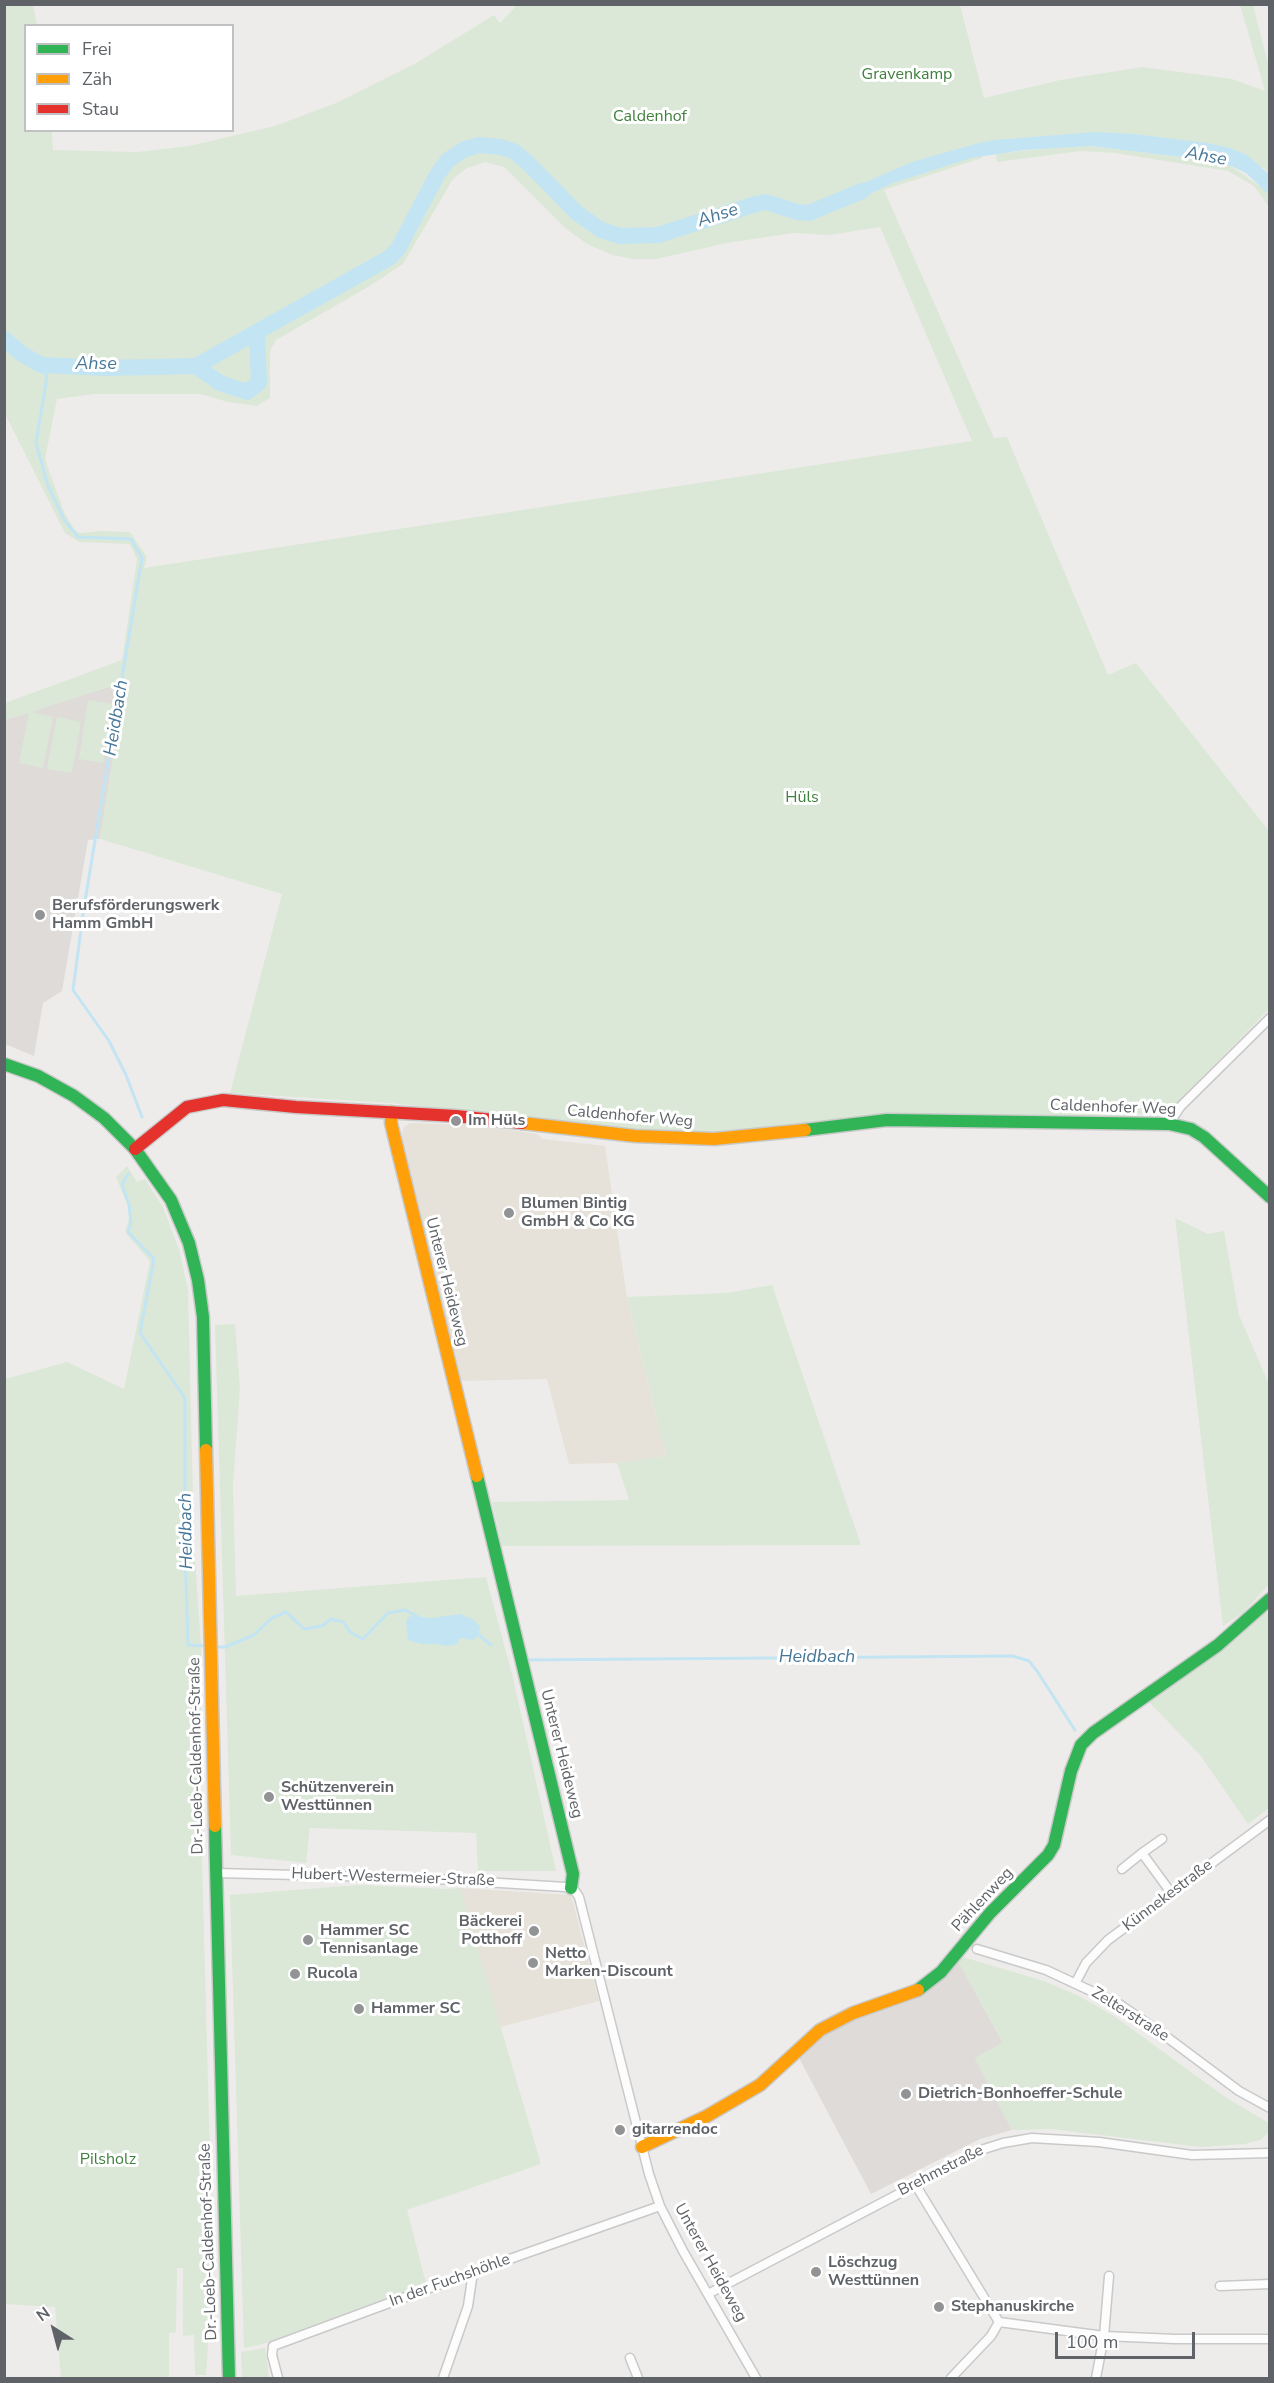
<!DOCTYPE html>
<meta charset="utf-8">
<style>
body{margin:0}
#map{position:relative;width:1274px;height:2383px;overflow:hidden;background:#eeecea;font-family:"Nunito Sans",sans-serif}
canvas{display:block}
.frame{position:absolute;inset:0;border:6px solid #5f6367;pointer-events:none}
.legend{position:absolute;left:24px;top:24px;width:210px;height:108px;box-sizing:border-box;background:#fff;border:2px solid #bfc1c2;margin:0;padding:8px 10px;list-style:none;font-size:18px;color:#5f6367}
.legend li{display:flex;align-items:center;gap:12px;height:30px}
.legend b{width:30px;border:2px solid #bfc1c2}
.north{position:absolute;left:24px;top:2299px;width:60px;height:60px;-webkit-text-stroke:4px #fff;paint-order:stroke;rotate:324deg;font-size:16px;font-weight:700;line-height:24px;text-align:center;color:#5f6367}
.north::after{content:'';display:block;margin:auto;width:21px;height:27px;background:#5f6367;clip-path:polygon(50% 0,100% 100%,50% 72%,0 100%)}
.scale{position:absolute;left:1055px;top:2332px;width:140px;height:27px;box-sizing:border-box;border:3px solid #5f6367;border-top:0;padding-left:8px;font-size:18px;line-height:21px;white-space:nowrap;color:#5f6367;-webkit-text-stroke:4px #fff;paint-order:stroke}
</style>
<div id="map">
<canvas width="1274" height="2383"></canvas>
<div class="frame"></div>
<ul class="legend">
<li><b style="height:8px;background:#30b455"></b>Frei</li>
<li><b style="height:8px;background:#ff9f0a"></b>Zäh</li>
<li><b style="height:8px;background:#e5322d"></b>Stau</li>
</ul>
<div class="north">N</div>
<div class="scale">100 m</div>
</div>
<script>
const ctx = document.querySelector('canvas').getContext('2d');
ctx.lineJoin = 'round';
function paint(path, color) { ctx.fillStyle = color; ctx.fill(path, 'evenodd'); }
const shape = rows => new Path2D(rows.map(r => 'M' + r).join(''));
function stroke(path, color, width, dash) { ctx.strokeStyle = color; ctx.lineWidth = width; ctx.lineCap = dash ? 'butt' : 'round'; ctx.setLineDash(dash || []); ctx.stroke(path); }
function drawText(font, color, halo, rows, align = 'center') {
  ctx.font = font + ' "Nunito Sans",sans-serif'; ctx.lineWidth = 6; ctx.setLineDash([]); ctx.textBaseline = 'middle'; ctx.strokeStyle = halo; ctx.fillStyle = color; for (const [text, x, y, turn = 0] of rows) {
    ctx.save(); ctx.translate(x, y); ctx.rotate((+turn || 0) * Math.PI / 180); ctx.textAlign = isNaN(turn) ? turn : align; if (halo) ctx.strokeText(text, 0, 0); ctx.fillText(text, 0, 0); ctx.restore();
  }
}
const commercial = shape([
 [410,1123,477,1125,537,1134,543,1139,605,1146,627,1298,666,1456,617,1463,569,1464,547,1379,459,1381,401,1135,404,1127],
 [460,1888,571,1895,599,2001,500,2027]
]);
const education = shape([
 [108,687,124,690,100,839,88,840,62,991,43,1003,34,1056,5,1044,4,720],
 [956,1957,1003,2043,975,2058,1012,2130,980,2139,871,2194,798,2056,811,2041,837,2026,917,1995]
]);
const green = shape([
 [5,5,33,5,37,25,26,26,26,130,52,131,53,150,137,152,189,146,275,126,336,103,416,63,494,15,500,23,517,5,960,5,984,98,1060,80,1142,67,1232,79,1265,91,1240,5,1253,5,1269,67,1269,174,1264,168,1111,136,1074,134,1006,139,980,146,982,158,884,190,994,438,1007,437,1108,675,1136,663,1269,831,1269,1009,1177,1103,1129,1117,922,1116,716,1133,638,1131,390,1103,230,1093,282,894,100,839,124,690,108,687,31,712,53,717,43,768,19,763,29,713,5,720,5,703,122,660,137,559,130,544,79,542,65,533,5,414],
 [485,162,504,167,565,228,587,244,612,255,633,259,656,259,727,243,793,233,830,235,880,227,972,441,144,568,147,557,130,532,100,531,80,533,74,529,64,512,45,459,57,399,94,394,200,394,228,402,257,406,270,398,270,351,276,340,368,287,403,264,453,179,467,168],
 [1090,146,1198,159,1231,166,1268,192,1269,207,1254,186,1228,171,1115,153,1081,151,997,162,996,154,1056,147],
 [88,700,112,704,103,763,79,759],
 [57,717,81,722,72,773,47,769],
 [127,1166,137,1182,145,1179,163,1207,179,1249,188,1289,194,1542,201,1647,201,1822,213,2270,206,2375,195,2375,194,2335,183,2336,183,2268,177,2268,176,2332,169,2333,169,2378,61,2378,55,2307,5,2304,5,1379,67,1362,124,1389,150,1261,125,1232,129,1219,128,1206,116,1177],
 [1175,1218,1208,1234,1224,1231,1239,1315,1269,1384,1269,1584,1244,1612,1223,1626],
 [772,1285,861,1545,502,1546,492,1502,629,1500,617,1463,666,1456,627,1297,727,1293],
 [235,1324,240,1388,233,1486,236,1596,486,1577,513,1678,556,1871,478,1871,476,1833,310,1828,306,1863,231,1855,215,1325],
 [1265,1610,1270,1616,1269,1808,1248,1824,1200,1755,1147,1700],
 [359,1885,446,1889,460,1888,541,2164,407,2210,426,2283,263,2344,244,2348,230,1895],
 [962,1953,963,1957,1044,1981,1079,1996,1114,2016,1228,2099,1269,2123,1269,2132,1261,2140,1245,2144,1201,2147,1050,2129,1012,2130,975,2058,1003,2043,956,1957],
 [265,2348,269,2378,242,2378,241,2352]
]);
const water = shape([
 [1095,132,1134,134,1207,143,1230,148,1247,155,1269,174,1269,195,1246,173,1231,166,1198,159,1090,146,1025,150,971,158,893,183,847,205,841,193,912,162,979,143,994,140],
 [460,1614,474,1620,480,1627,479,1635,473,1640,460,1638,457,1644,447,1646,436,1644,421,1644,408,1640,406,1621,410,1616,432,1618]
]);
const stream = shape([
 [41,365,47,377,36,443,48,486,65,521,78,537,131,539,142,558,84,907,73,990,109,1041,126,1075,142,1117],
 [128,1174,122,1185,129,1204,131,1223,128,1232,154,1259,140,1333,185,1398,185,1550,188,1645,207,1646],
 [479,1635,491,1645],
 [213,1647,225,1647,254,1635,272,1618,286,1612,304,1629,322,1626,331,1619,343,1622,350,1632,363,1639,388,1613,405,1610,420,1618],
 [524,1660,1013,1656,1029,1661,1037,1671,1075,1730]
]);
const river = shape([
 [4,339,22,354,41,365,106,368,196,366,389,258,398,249,437,175,448,160,465,149,479,145,501,147,515,152,529,164,577,213,601,230,620,236,658,235,756,204,766,202,797,212,809,213,862,191],
 [196,366,220,383,247,392,259,383,257,332]
]);
const street = shape([
 [1169,1124,1180,1107,1270,1018],
 [1142,1853,1162,1839],
 [1122,1869,1142,1853,1172,1894],
 [216,1873,419,1878,565,1887,575,1891,579,1897,649,2174,660,2206,683,2251,756,2378],
 [977,1949,1046,1970,1119,2004,1160,2032,1239,2091,1270,2108],
 [1076,1982,1086,1963,1108,1940,1270,1820],
 [915,2184,999,2322],
 [1220,2286,1270,2284],
 [708,2294,984,2149,1003,2143,1032,2138,1099,2142,1192,2155,1270,2153],
 [630,2358,638,2378],
 [278,2378,272,2355,273,2346,473,2272,660,2206],
 [443,2378,468,2306,473,2272],
 [951,2378,991,2336,999,2322,1104,2336,1175,2339,1270,2339],
 [1096,2378,1104,2336,1109,2276]
]);
const fast = shape([
 [4,1064,38,1076,74,1096,104,1118,135,1149,171,1200,189,1243,198,1280,203,1317,206,1450],
 [805,1130,887,1120,1169,1124,1191,1129,1204,1137,1270,1197],
 [477,1476,573,1874,571,1888],
 [215,1826,229,2378],
 [918,1990,941,1972,990,1913,1048,1855,1054,1845,1071,1771,1081,1745,1093,1733,1218,1645,1270,1599]
]);
const slow = shape([
 [391,1112,391,1123,477,1476],
 [522,1123,635,1136,714,1139,805,1130],
 [206,1450,215,1826],
 [642,2147,707,2116,760,2085,820,2030,853,2013,918,1990]
]);
const jam = shape([
 [135,1149,187,1107,223,1100,296,1107,456,1116,522,1123]
]);
const markers = [
 [40,915,6,"#919395"],
 [456,1121,6,"#919395"],
 [509,1213,6,"#919395"],
 [269,1797,6,"#919395"],
 [534,1931,6,"#919395"],
 [308,1940,6,"#919395"],
 [533,1963,6,"#919395"],
 [295,1974,6,"#919395"],
 [359,2009,6,"#919395"],
 [906,2094,6,"#919395"],
 [620,2130,6,"#919395"],
 [816,2272,6,"#919395"],
 [939,2307,6,"#919395"]
];
const parkNames = [
 ["Gravenkamp",907,75],
 ["Caldenhof",650,117],
 ["Hüls",802,798],
 ["Pilsholz",108,2160]
];
const poiNames = [
 ["Berufsförderungswerk",52,906],
 ["Hamm GmbH",52,924],
 ["Im Hüls",468,1121],
 ["Blumen Bintig",521,1204],
 ["GmbH & Co KG",521,1222],
 ["Schützenverein",281,1788],
 ["Westtünnen",281,1806],
 ["Bäckerei",522,1922,"right"],
 ["Potthoff",522,1940,"right"],
 ["Hammer SC",320,1931],
 ["Tennisanlage",320,1949],
 ["Netto",545,1954],
 ["Marken-Discount",545,1972],
 ["Rucola",307,1974],
 ["Hammer SC",371,2009],
 ["Dietrich-Bonhoeffer-Schule",918,2094],
 ["gitarrendoc",632,2130],
 ["Löschzug",828,2263],
 ["Westtünnen",828,2281],
 ["Stephanuskirche",951,2307]
];
const streetNames = [
 ["Caldenhofer Weg",1113,1108,2],
 ["Caldenhofer Weg",630,1117,5],
 ["Unterer Heideweg",446,1282,76],
 ["Unterer Heideweg",561,1754,76],
 ["Dr.-Loeb-Caldenhof-Straße",197,1756,-91],
 ["Hubert-Westermeier-Straße",393,1878,2],
 ["Künnekestraße",1168,1896,-37],
 ["Pählenweg",983,1900,-47],
 ["Zelterstraße",1130,2015,32],
 ["Brehmstraße",941,2171,-27],
 ["Dr.-Loeb-Caldenhof-Straße",209,2242,-92],
 ["Unterer Heideweg",710,2263,61],
 ["In der Fuchshöhle",450,2281,-20]
];
const waterNames = [
 ["Ahse",1206,157,10],
 ["Ahse",718,216,-18],
 ["Ahse",96,365],
 ["Heidbach",117,718,-81],
 ["Heidbach",187,1531,-91],
 ["Heidbach",817,1658]
];
paint(commercial, '#e6e2d9');
paint(education, '#dedbd9');
paint(green, '#dbe8d7');
paint(water, '#c3e4f3');
stroke(stream, '#c3e4f3', 3);
stroke(river, '#c3e4f3', 16);
stroke(street, '#c9c9c9', 11);
stroke(fast, '#c8c9c9', 15);
stroke(slow, '#c8c9c9', 15);
stroke(jam, '#c8c9c9', 15);
stroke(street, '#fcfcfc', 8);
stroke(fast, '#30b455', 12);
stroke(slow, '#ff9f0a', 12);
stroke(jam, '#e5322d', 12);
for (const [x, y, r, color] of markers) { const dot = new Path2D(); dot.arc(x, y, r, 0, 2 * Math.PI); ctx.fillStyle = color; ctx.fill(dot); stroke(dot, '#fff', 2); }
drawText('16px', '#40803d', '#fff', parkNames);
drawText('bold 16px', '#5f6367', '#fff', poiNames, 'left');
drawText('16px', '#5f6367', '#fff', streetNames);
drawText('italic 18px', '#477798', '#fff', waterNames);
</script>
